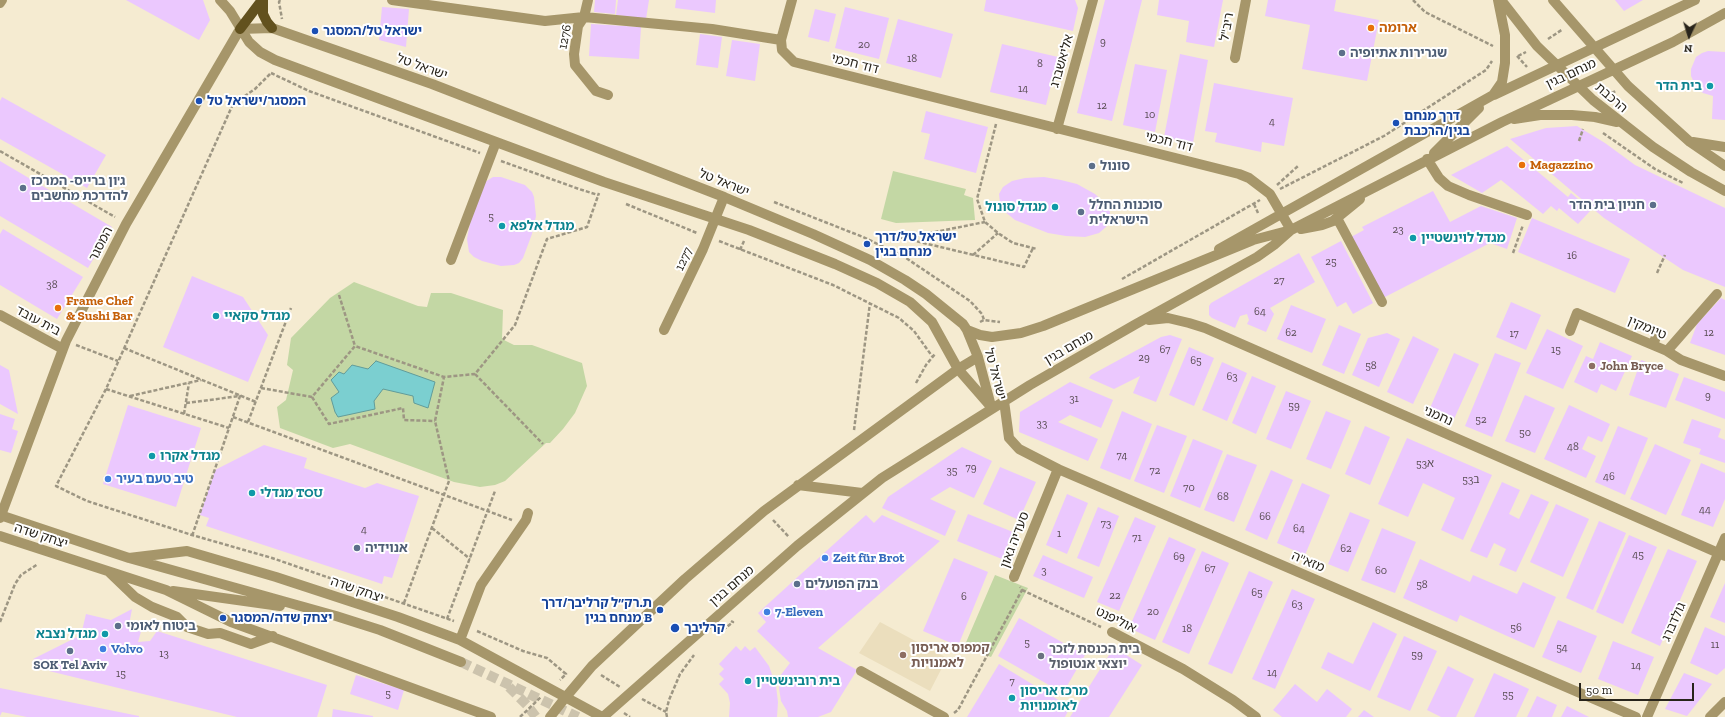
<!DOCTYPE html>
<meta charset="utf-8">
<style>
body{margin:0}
#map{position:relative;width:1725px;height:717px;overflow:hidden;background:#f5ebd1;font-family:"Zilla Slab",serif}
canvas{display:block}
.north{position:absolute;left:1669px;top:16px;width:40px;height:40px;-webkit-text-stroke:3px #fff;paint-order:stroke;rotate:184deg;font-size:11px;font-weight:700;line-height:16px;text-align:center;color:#28241b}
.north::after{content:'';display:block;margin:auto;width:14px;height:18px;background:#28241b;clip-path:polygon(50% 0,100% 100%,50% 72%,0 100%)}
.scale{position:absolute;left:1579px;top:683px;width:115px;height:18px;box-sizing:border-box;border:2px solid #28241b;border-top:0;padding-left:5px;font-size:12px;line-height:14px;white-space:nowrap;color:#28241b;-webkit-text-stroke:3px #fff;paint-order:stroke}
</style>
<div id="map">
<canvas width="1725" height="717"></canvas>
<div class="north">N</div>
<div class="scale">50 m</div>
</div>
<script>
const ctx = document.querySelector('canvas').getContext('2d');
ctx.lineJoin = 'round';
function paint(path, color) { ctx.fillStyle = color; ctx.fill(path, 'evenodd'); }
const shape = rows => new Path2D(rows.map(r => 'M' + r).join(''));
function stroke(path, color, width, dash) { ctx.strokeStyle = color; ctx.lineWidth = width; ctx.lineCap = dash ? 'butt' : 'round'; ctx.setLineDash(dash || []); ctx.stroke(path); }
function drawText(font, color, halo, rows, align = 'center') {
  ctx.font = font + ' "Zilla Slab","Noto Sans Hebrew",serif'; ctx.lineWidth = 4; ctx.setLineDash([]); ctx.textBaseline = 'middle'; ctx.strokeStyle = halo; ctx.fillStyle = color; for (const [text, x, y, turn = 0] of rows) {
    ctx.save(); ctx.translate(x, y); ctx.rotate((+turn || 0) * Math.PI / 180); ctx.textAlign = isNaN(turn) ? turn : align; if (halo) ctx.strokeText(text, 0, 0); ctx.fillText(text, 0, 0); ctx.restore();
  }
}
const built = shape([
 [880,622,947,658,930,691,859,653]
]);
const green = shape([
 [893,171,966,189,964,195,973,198,975,220,896,223,881,219],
 [354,282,418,306,427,307,431,293,451,293,503,310,502,339,514,345,532,345,582,363,587,386,575,413,563,429,550,443,546,443,505,481,495,485,480,487,454,482,350,444,333,448,280,428,277,407,286,400,293,370,287,365,291,338,330,298],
 [995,575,1028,588,991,657,964,647]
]);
const water = shape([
 [376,361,435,382,428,408,414,403,413,396,383,389,374,401,375,409,338,417,335,412,331,398,339,392,331,380,339,372,344,374,352,365,368,369,376,361]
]);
const building = shape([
 [126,0,203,0,210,20,199,40],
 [595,0,616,0,615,14,594,12],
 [618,0,649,0,646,19,616,15],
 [676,0,716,0,715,13,675,8],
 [986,0,1075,0,1078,8,1073,31,984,11],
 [1105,0,1142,0,1112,121,1077,113],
 [1159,0,1223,0,1214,47,1186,42,1189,21,1157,15],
 [1268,0,1336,0,1334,11,1379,20,1367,81,1302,69,1310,25,1265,16],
 [1615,0,1643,0,1624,11],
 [382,7,409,9,406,47,379,40],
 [845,7,889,18,879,59,835,48],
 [815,9,836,14,829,42,808,37],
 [898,19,953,34,941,78,886,63],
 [591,24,641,27,639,59,589,56],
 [700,34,722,37,718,68,696,65],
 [732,40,760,44,755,81,726,76],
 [1002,44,1058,57,1046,105,990,92],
 [1708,51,1725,52,1725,120,1712,119,1713,96,1703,93,1697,89,1691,76,1691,69,1696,57,1702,53],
 [1180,54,1208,60,1193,143,1164,137],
 [1135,64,1167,70,1155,132,1123,125],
 [1214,83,1293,98,1284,146,1262,142,1261,152,1215,142,1217,133,1205,131],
 [2,97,106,155,87,188,0,139,0,101],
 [926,111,988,127,976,173,924,159,930,134,921,132],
 [1577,126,1605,143,1635,165,1725,208,1725,287,1683,270,1604,218,1510,139,1546,128],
 [1507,146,1568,197,1571,193,1591,210,1578,224,1559,208,1557,211,1551,206,1543,214,1501,180,1482,193,1451,175],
 [0,161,112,227,88,268,0,216],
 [493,177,501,177,525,185,532,192,534,197,536,216,532,234,523,258,519,263,514,265,501,266,482,261,474,257,469,252,467,239,471,218,485,182],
 [1044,177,1061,180,1077,184,1095,194,1106,204,1110,212,1110,220,1106,227,1099,233,1085,237,1066,236,1048,233,1015,220,1004,211,1000,203,999,194,1003,187,1012,181,1025,178],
 [1433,191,1450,222,1481,206,1517,218,1507,249,1490,243,1383,298,1351,237,1364,230,1362,227],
 [1532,218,1630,259,1615,293,1518,252],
 [3,229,83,277,57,319,0,285,0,234],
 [1341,241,1373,303,1353,314,1346,302,1337,307,1311,257],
 [1299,253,1315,282,1270,308,1274,314,1266,332,1247,324,1249,320,1247,314,1240,316,1235,328,1212,318,1209,315,1209,306,1211,303],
 [192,276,243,297,268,335,248,382,163,347],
 [1721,298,1725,300,1725,355,1690,343,1697,324],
 [1511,302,1541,315,1526,350,1496,337],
 [1291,305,1326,319,1312,353,1277,339],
 [1339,325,1361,334,1344,374,1322,365],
 [1547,329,1583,346,1563,389,1526,373],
 [1387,333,1400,339,1379,387,1352,375,1368,338],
 [1170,335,1182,339,1156,402,1133,393,1140,376,1114,389,1089,378,1091,375,1161,337],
 [1413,336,1439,349,1413,404,1387,392],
 [1600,342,1632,356,1616,391,1601,384,1597,393,1574,382,1586,356,1593,359],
 [1189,347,1214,358,1194,406,1169,395],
 [1454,353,1479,364,1454,419,1430,408],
 [1495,353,1521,363,1492,437,1465,426],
 [1641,360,1679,374,1666,408,1629,395],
 [1222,362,1247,373,1227,421,1202,410],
 [0,365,9,370,18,414,0,404],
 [1252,376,1276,386,1256,434,1232,423],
 [1684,377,1725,392,1725,419,1675,400],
 [1070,382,1113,400,1101,428,1070,415,1058,422,1098,439,1088,461,1019,432,1020,412],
 [1286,391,1311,401,1291,449,1266,439],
 [1525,395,1555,408,1535,453,1505,441],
 [128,405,201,428,176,507,103,484],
 [1569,405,1610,424,1602,442,1588,436,1582,449,1596,456,1586,478,1544,459],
 [1122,411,1152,424,1130,480,1100,468],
 [1326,411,1351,421,1331,469,1306,459],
 [0,414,15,419,12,429,18,431,11,453,0,450],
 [1692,419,1721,429,1718,437,1725,440,1725,463,1699,454,1701,449,1683,443],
 [1157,425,1187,436,1164,493,1134,481],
 [1365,426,1390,437,1370,485,1345,474],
 [1618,426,1648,438,1625,495,1595,482],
 [1407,438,1492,475,1463,540,1441,530,1455,498,1423,483,1408,517,1378,504],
 [1193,439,1223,451,1200,508,1170,496],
 [1655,444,1691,460,1666,515,1630,499],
 [264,445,307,458,304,468,365,488,377,483,419,496,392,578,384,576,382,584,206,526,209,518,200,515,215,470],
 [962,447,992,461,974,498,950,487,930,499,956,511,945,536,882,508,888,497],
 [1227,454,1257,465,1234,522,1204,510],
 [1701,463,1725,473,1725,499,1713,527,1681,515],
 [1000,467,1036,482,1019,520,983,504],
 [1271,470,1293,480,1267,540,1245,530],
 [1502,482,1520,490,1509,514,1519,519,1531,494,1549,502,1516,572,1499,565,1506,549,1494,543,1487,558,1470,551],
 [1302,483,1330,495,1305,555,1277,543],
 [1067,494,1088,503,1067,554,1046,545],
 [1556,504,1589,519,1563,577,1530,562],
 [1098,507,1119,516,1099,567,1077,558],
 [1350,512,1370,520,1348,572,1328,564],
 [968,514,1013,532,1002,559,957,541],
 [866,515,874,523,882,515,940,541,818,648,857,670,831,712,818,717,788,717,787,711,781,701,779,688,780,676,790,663,757,631,766,622,758,613],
 [1135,517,1156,526,1119,611,1097,602],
 [1599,521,1626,533,1593,610,1566,598],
 [1382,528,1416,542,1395,593,1361,580],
 [1629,535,1657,547,1623,624,1596,612],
 [1169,537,1196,549,1155,640,1129,628],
 [1668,549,1697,561,1660,646,1631,633],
 [1202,551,1229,563,1189,654,1162,642],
 [1043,555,1093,577,1084,598,1033,576],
 [954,558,988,572,958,646,923,631],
 [1420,559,1470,582,1473,575,1517,594,1523,582,1556,597,1534,648,1460,615,1457,622,1403,598],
 [1249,571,1273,582,1232,674,1208,664],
 [1725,583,1725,623,1710,617],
 [1292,589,1315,599,1275,689,1252,679],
 [132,609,129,625,142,628,138,642,150,641,157,631,327,685,317,717,237,717,49,671,51,664,33,659,81,635,86,614,111,620],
 [1019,618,1085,655,1063,693,998,656],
 [1558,620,1597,636,1581,673,1542,657],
 [1373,622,1397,634,1370,691,1321,668,1328,652,1353,664],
 [1705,627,1725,636,1725,668,1717,675,1690,663],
 [1404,636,1437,651,1410,711,1377,697],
 [1613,641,1654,657,1638,695,1598,679],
 [736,646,741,651,745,646,750,651,755,647,769,666,776,686,778,702,777,717,729,717,730,703,728,694,719,684,724,679,719,674,724,669,719,664],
 [1114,647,1142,665,1109,717,1070,717],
 [999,664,1070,707,1065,717,967,717],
 [1448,666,1474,679,1456,717,1441,717,1427,710],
 [1494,673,1529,689,1516,717,1474,717],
 [1684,673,1712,684,1687,716,1665,709],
 [356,675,404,690,398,710,350,694],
 [1295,684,1317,702,1327,689,1352,709,1346,717,1282,717,1273,710],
 [0,688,139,716,139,717,27,717,2,712,0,716],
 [1537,696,1557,705,1552,717,1527,717],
 [1567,706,1589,717,1561,717],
 [333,709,373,716,373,717,332,717],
 [1364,710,1374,717,1358,717]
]);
const minorTunnel = shape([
 [461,662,578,717],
 [509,687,527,705,536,717]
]);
const path = shape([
 [280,0,279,2,282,19],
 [1413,0,1425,12,1493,46],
 [1548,39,1563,29],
 [1517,56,1527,67],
 [1518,56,1526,52],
 [271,73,309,91,480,153],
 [270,74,255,89,233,104,106,389,56,486,87,501,192,535,272,558,454,621],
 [1606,95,1616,91],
 [996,124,977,199,985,222,998,233,1013,243,1037,249],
 [1603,133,1655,169,1683,183],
 [1579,141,1583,129],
 [0,151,115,217],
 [501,161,579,189,598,195],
 [1277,185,1298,166],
 [1280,189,1384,136,1486,70,1492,61],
 [774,202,863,237,903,256,970,301,982,314,984,320],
 [626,204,697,233],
 [1254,204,1258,213],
 [882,233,1024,267,1033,248],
 [905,238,985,222],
 [719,241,833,285,899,318,914,331,932,356],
 [740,250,744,241],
 [1513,253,1523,225],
 [973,255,998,233],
 [1657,273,1665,255],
 [1122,279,1260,200],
 [339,295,355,346],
 [980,322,984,320,1000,322],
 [76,345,118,361],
 [124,348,256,402],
 [475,374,543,444],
 [916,383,926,365,935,354],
 [261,388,312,397,355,346,444,377],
 [106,389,229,428],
 [130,396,201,380],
 [312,397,329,424,403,408,404,420,435,421],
 [186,403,240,396,192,536],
 [184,414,189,383],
 [233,417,512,520],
 [248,422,291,308],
 [854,430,870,303],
 [773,520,789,537],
 [432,528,470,559],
 [1022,590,1101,627],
 [404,603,449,481,435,421,444,377,475,374,515,325,547,239,587,227,599,193],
 [447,619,495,491],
 [0,622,15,584,21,575,38,564],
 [723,630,733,622,731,621],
 [477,631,523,651,547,658,566,674,560,680],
 [601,675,620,687],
 [642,699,666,712],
 [624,713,630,717],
 [954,713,958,710,1022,590,1020,587],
 [520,717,541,697],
 [667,717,666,712,669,700,680,674,694,655]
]);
const minor = shape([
 [220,0,230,11,249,42,260,52,275,60,604,182,749,230,835,264,877,283,910,302,932,322,958,369,992,408],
 [392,0,545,21,584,17,712,29,781,40],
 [588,0,584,17,578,26,574,54,575,65,596,91,608,95],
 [792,0,781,40,782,50,794,62,1239,174,1249,178,1270,194,1291,230],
 [1501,0,1537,46,1593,100,1653,147,1691,172,1725,191],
 [1553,0,1628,86,1690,142,1725,166],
 [0,3,2,0],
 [240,29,272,28,432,84,724,197,813,234,870,260,905,280,926,294,963,324,967,330,978,357,991,406],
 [1235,58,1246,0],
 [1494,95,1695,0],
 [1514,119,1540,115,1572,115,1595,117,1617,122],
 [1057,129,1093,0],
 [1693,142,1725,147],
 [1434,153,1479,108],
 [1427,159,1439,178,1448,186,1469,195,1527,215],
 [1337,218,1382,302],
 [1301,229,1322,225,1333,221,1360,199],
 [1219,249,1493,95,1502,82,1505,63,1505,35,1498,0],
 [451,260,496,142],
 [0,315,63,349],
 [1149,320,1168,318,1189,323,1205,328,1725,556],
 [664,330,703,249,724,197],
 [967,330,980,335,992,337,1021,333,1043,326,1253,240,1291,230,1502,122,1673,42,1725,13],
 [1570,331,1577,313,1667,351,1681,360,1725,376],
 [1653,345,1657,334],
 [1667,351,1717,294],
 [1004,401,1009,438,1019,449,1058,469,1636,717],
 [798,485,862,493],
 [0,515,129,558,336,616,380,630,461,662],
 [0,518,66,341,126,224,240,29],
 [0,536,166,590,231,622,491,717],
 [129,558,187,551,276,577,398,617,460,640,602,717],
 [110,573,135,597,152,607,177,617,187,627,208,634,220,633,251,644,273,636],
 [1014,577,1058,469],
 [173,591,280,606],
 [1112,632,1183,669,1233,700,1256,717],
 [460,640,481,585,526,520,528,513],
 [861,671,944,717],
 [550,717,565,698,592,666,685,579,764,511,958,369,978,357],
 [603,717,797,546,882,478,1030,385,1136,324,1257,257,1274,245,1291,230],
 [1647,717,1725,538],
 [1710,717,1725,702]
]);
const major = shape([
 [263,0,263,14,267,22,272,28],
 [240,29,262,0]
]);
const markers = [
 [1371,28,4,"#e8710a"],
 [315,31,4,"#1a4fb4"],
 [1342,53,4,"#5c6f8a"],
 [1710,86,4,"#0f9aa8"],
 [199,101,4,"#1a4fb4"],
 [1396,123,4,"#1a4fb4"],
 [1522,165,4,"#e8710a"],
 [1092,166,4,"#5c6f8a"],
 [23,188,4,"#5c6f8a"],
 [1653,205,4,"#5c6f8a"],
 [1055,207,4,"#0f9aa8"],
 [1081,212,4,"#5c6f8a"],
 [502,226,4,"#0f9aa8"],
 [1413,238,4,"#0f9aa8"],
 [867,244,4,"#1a4fb4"],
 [58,308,4,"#e8710a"],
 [216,316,4,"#0f9aa8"],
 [1592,366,4,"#8d6e63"],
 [152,456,4,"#0f9aa8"],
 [108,479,4,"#3f7fe0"],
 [252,493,4,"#0f9aa8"],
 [357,548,4,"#5c6f8a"],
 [825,558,4,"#3f7fe0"],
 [797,584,4,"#5c6f8a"],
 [660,610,4,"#1a4fb4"],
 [767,612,4,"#3f7fe0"],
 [223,618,4,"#1a4fb4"],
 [118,626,4,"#5c6f8a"],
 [675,628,5,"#1a4fb4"],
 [105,634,4,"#0f9aa8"],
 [103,649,4,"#3f7fe0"],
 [70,651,4,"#5c6f8a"],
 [903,655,4,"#8d6e63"],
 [1041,656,4,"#6b7280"],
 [748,681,4,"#0f9aa8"],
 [1012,698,4,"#0f9aa8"]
];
const numberNames = [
 ["9",1103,42],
 ["20",864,45],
 ["18",912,59],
 ["8",1040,64],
 ["14",1023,89],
 ["12",1102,106],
 ["10",1150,115],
 ["4",1272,122],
 ["5",491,217],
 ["23",1398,230],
 ["16",1572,256],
 ["25",1331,262],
 ["27",1279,281],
 ["38",52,285],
 ["64",1260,312],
 ["62",1291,333],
 ["12",1709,333],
 ["17",1514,334],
 ["67",1165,350],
 ["15",1556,350],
 ["29",1144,358],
 ["65",1196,361],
 ["58",1371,366],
 ["63",1232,377],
 ["9",1708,396],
 ["31",1074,399],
 ["59",1294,406],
 ["52",1481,420],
 ["33",1042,424],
 ["50",1525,433],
 ["48",1573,447],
 ["74",1122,456],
 ["53א",1425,464],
 ["79",971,468],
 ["35",952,471],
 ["72",1155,471],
 ["46",1609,477],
 ["53ב",1471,480],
 ["70",1189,488],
 ["68",1223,497],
 ["44",1705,510],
 ["66",1265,517],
 ["73",1106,524],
 ["64",1299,529],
 ["4",364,530],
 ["1",1059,534],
 ["71",1137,538],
 ["62",1346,549],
 ["45",1638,555],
 ["69",1179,557],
 ["67",1210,569],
 ["3",1044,571],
 ["60",1381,571],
 ["58",1422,585],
 ["65",1257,593],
 ["22",1115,596],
 ["6",964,597],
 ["63",1297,605],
 ["20",1153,612],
 ["56",1516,628],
 ["18",1187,629],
 ["5",1027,643],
 ["11",1715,645],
 ["54",1562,648],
 ["13",164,654],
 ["59",1417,655],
 ["14",1636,666],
 ["14",1272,673],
 ["15",121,674],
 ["7",1012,682],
 ["5",388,694],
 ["55",1508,695]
];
const streetNames = [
 ["ריב\"ל",1227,27,-79],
 ["1276",565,37,-79],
 ["אליאשברג",1062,61,-74],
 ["דוד חכמי",855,64,14],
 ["ישראל טל",422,67,20],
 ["מנחם בגין",1571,74,-25],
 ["הרכבת",1611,98,41],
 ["דוד חכמי",1169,142,14],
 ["ישראל טל",724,183,22],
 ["המסגר",101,244,-63],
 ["1277",684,259,-65],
 ["בית עובד",38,321,28],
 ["טיומקין",1647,328,23],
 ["מנחם בגין",1069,348,-30],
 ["ישראל טל",995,374,75],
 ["נחמני",1438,416,24],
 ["יצחק שדה",41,536,18],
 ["סעדיה גאון",1015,540,-69],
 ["מזא''ה",1308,562,23],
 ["מנחם בגין",732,586,-41],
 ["יצחק שדה",357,590,19],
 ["אוליפנט",1116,620,26],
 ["גולדברג",1674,622,-66]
];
const foodNames = [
 ["ארומה",1379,28],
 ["Magazzino",1530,165],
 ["Frame Chef",66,301],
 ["& Sushi Bar",66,316]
];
const transitNames = [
 ["ישראל טל/המסגר",323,31],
 ["המסגר/ישראל טל",207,101],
 ["דרך מנחם",1404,116],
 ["בגין/הרכבת",1404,131],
 ["ישראל טל/דרך",875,237],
 ["מנחם בגין",875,252],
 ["ת.רק״ל קרליבך/דרך",652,603,"right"],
 ["מנחם בגין B",652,618,"right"],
 ["יצחק שדה/המסגר",231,618],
 ["קרליבך",684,628]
];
const serviceNames = [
 ["שגרירות אתיופיה",1350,53],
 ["סונול",1100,166],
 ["ג'ון ברייס- המרכז",31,181],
 ["להדרכת מחשבים",31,196],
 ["סוכנות החלל",1089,205],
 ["הישראלית",1089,220],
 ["חניון בית הדר",1645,205,"right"],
 ["אנוידיה",365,548],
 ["בנק הפועלים",805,584],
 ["ביטוח לאומי",126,626],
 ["SOK Tel Aviv",70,665,"center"]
];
const cultureNames = [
 ["בית הדר",1702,86,"right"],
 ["מגדל סונול",1047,207,"right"],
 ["מגדל אלפא",510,226],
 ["מגדל לוינשטיין",1421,238],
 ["מגדל סקאיי",224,316],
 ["מגדל אקרו",160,456],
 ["מגדלי TOU",260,493],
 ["מגדל נצבא",97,634,"right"],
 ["בית רובינשטיין",756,681],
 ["מרכז אריסון",1020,691],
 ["לאומנויות",1020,706]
];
const educationNames = [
 ["John Bryce",1600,366],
 ["קמפוס אריסון",911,648],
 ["לאמנויות",911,663]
];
const shopNames = [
 ["טיב טעם בעיר",116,479],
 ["Zeit für Brot",833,558],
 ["7-Eleven",775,612],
 ["Volvo",111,649]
];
const worshipNames = [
 ["בית הכנסת לזכר",1049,649],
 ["יוצאי אנטופול",1049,664]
];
paint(built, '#ebdebd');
paint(green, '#c3d7a4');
paint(water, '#7bcfd0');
stroke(water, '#629c9a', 1);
paint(building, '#ebc8fe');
stroke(minorTunnel, '#ccc3ad', 10, [10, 5]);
stroke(path, '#9d9683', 2.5, [4, 2]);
stroke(minor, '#a6966a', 10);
stroke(major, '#62511e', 10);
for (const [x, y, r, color] of markers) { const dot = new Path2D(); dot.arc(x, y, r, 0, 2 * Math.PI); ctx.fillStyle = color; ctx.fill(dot); stroke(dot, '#fff', 1.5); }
drawText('11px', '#594d54', null, numberNames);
drawText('13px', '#28241b', '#fff', streetNames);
drawText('bold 13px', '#c56008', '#fff', foodNames, 'left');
drawText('bold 13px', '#164399', '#fff', transitNames, 'left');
drawText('bold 13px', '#4e5e75', '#fff', serviceNames, 'left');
drawText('bold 13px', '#0d838f', '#fff', cultureNames, 'left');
drawText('bold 13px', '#785e54', '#fff', educationNames, 'left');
drawText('bold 13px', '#366cbe', '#fff', shopNames, 'left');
drawText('bold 13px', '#5b616d', '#fff', worshipNames, 'left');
</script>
